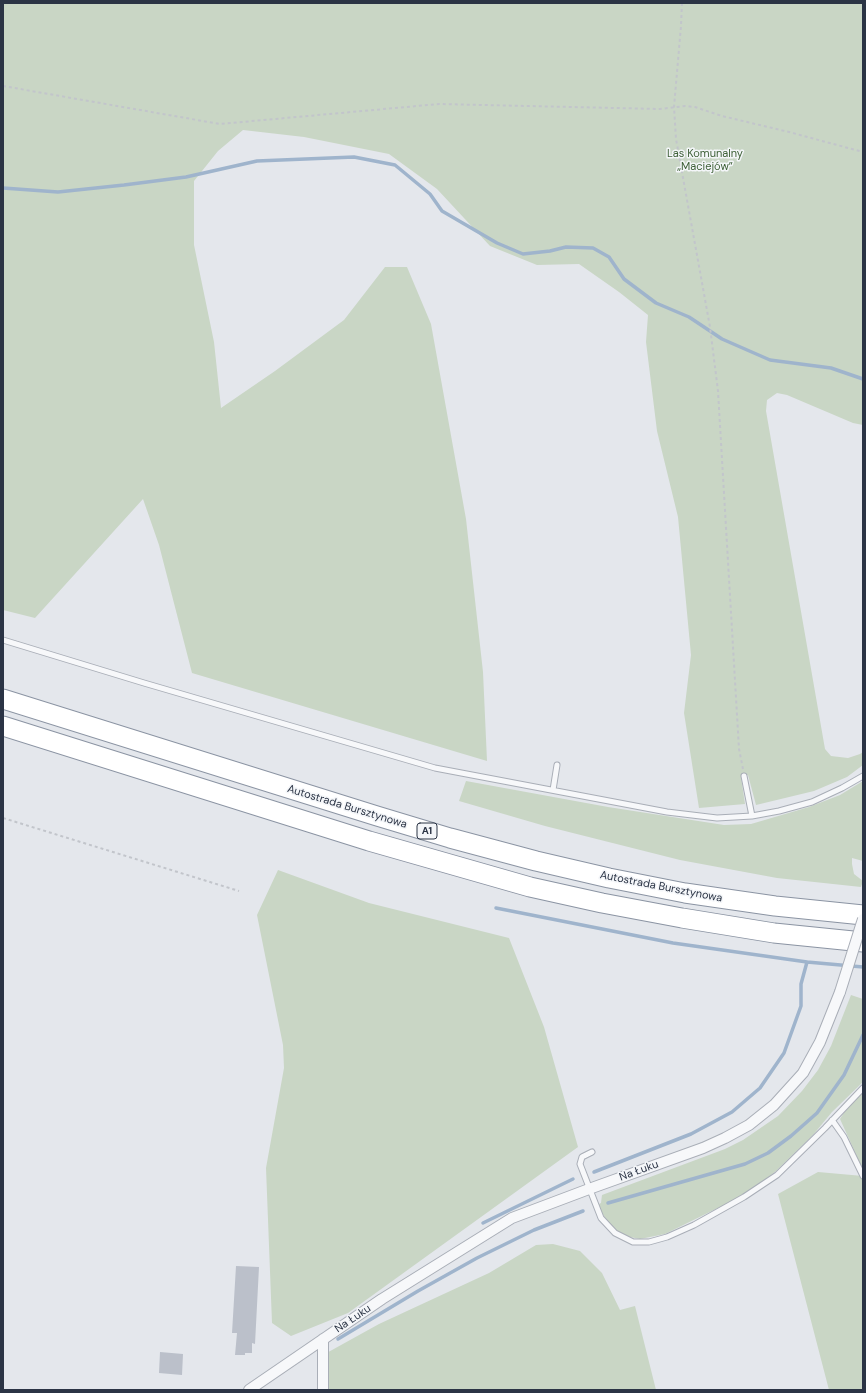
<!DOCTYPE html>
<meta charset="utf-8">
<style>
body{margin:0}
#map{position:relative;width:866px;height:1393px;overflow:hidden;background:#e4e7ec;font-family:"DM Sans",sans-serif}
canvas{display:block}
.frame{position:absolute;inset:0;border:4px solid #2b3445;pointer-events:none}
</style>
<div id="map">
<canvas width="866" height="1393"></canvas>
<div class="frame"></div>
</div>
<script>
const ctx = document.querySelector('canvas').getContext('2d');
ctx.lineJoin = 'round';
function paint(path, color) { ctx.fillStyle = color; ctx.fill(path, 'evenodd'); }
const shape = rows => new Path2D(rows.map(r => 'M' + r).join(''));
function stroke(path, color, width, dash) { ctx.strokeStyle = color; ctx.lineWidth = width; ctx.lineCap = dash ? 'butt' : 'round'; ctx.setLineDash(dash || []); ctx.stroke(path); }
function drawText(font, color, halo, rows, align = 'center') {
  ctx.font = font + ' "DM Sans",sans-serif'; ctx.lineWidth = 3; ctx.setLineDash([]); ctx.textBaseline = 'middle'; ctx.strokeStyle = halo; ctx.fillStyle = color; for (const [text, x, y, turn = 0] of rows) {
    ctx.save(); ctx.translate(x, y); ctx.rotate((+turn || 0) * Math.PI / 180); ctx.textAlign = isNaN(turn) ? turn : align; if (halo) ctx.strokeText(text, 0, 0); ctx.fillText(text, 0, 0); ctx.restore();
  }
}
const green = shape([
 [3,3,863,3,863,425,853,423,787,395,777,393,767,400,766,411,825,749,831,756,848,758,860,754,863,752,863,765,847,777,814,791,756,805,748,775,741,777,745,804,699,808,684,713,691,655,678,517,657,431,646,342,648,315,619,292,579,264,537,265,490,246,437,189,389,154,304,137,243,130,218,151,194,181,194,245,214,342,221,408,275,371,344,320,385,267,407,267,431,324,466,519,483,672,487,761,192,673,159,545,143,499,35,618,3,610],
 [466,781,608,807,724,825,751,824,809,807,840,795,863,781,863,861,852,858,852,864,854,874,863,881,861,887,777,878,680,860,545,826,459,801],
 [278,870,369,903,509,938,544,1027,578,1147,348,1313,291,1336,272,1323,266,1168,284,1068,283,1045,257,915],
 [851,995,863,999,863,1082,832,1112,813,1135,776,1171,756,1187,724,1205,665,1234,640,1239,630,1237,618,1232,608,1222,602,1213,599,1204,601,1203,602,1195,725,1149,743,1140,778,1116,802,1091,818,1070,831,1046],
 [863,1092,863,1170,840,1119,845,1111],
 [818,1172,863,1176,863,1390,829,1390,778,1194],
 [553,1244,580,1251,602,1273,620,1310,635,1306,656,1390,323,1390,323,1355,379,1324,489,1273,536,1245]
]);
const stream = shape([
 [3,188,58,192,124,185,186,177,257,161,354,157,395,165,430,194,442,211,497,243,523,254,550,251,566,247,593,248,609,257,624,279,656,303,689,317,722,339,770,360,831,368,863,379],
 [496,908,673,943,807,962,863,967],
 [594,1172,691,1134,732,1112,760,1088,784,1053,801,1006,801,984,807,962],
 [608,1203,745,1164,768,1153,791,1136,817,1113,844,1075,863,1035],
 [483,1223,573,1179],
 [338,1339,418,1291,477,1258,534,1230,583,1211]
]);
const building = shape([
 [236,1266,259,1267,255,1344,252,1343,252,1353,245,1353,245,1355,235,1355,237,1333,232,1333],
 [160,1352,183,1354,182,1375,159,1373]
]);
const path = shape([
 [682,3,681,26,674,107,676,139,710,327,718,391,739,749,743,769],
 [3,86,220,124,439,104,660,109,685,106,695,107,722,116,789,132,863,152],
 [3,818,239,891]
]);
const service = shape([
 [3,640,144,683,435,768,667,812,717,818,752,816,779,811,812,802,842,788,863,776],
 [744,776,752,816],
 [553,790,557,765],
 [832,1120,844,1137,863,1176],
 [592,1152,582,1157,580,1164,601,1218,615,1233,633,1242,649,1242,667,1237,694,1225,744,1197,777,1175,825,1128,863,1088]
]);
const minor = shape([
 [323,1339,323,1390],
 [249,1390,382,1299,512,1218,589,1189,703,1148,725,1138,749,1125,774,1105,803,1073,820,1042,840,992]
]);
const motorway = shape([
 [3,699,377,816,450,838,536,861,609,878,685,893,775,906,863,915],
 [3,726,369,841,530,887,602,903,682,918,774,933,863,942]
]);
const minorBridge = shape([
 [840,992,863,919]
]);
const shields = [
 [427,831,20]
];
const shieldNames = [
 ["A1",427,831]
];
const parkNames = [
 ["Las Komunalny",705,154],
 ["„Maciejów”",705,167]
];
const streetNames = [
 ["Autostrada Bursztynowa",347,807,17],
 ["Autostrada Bursztynowa",661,887,11],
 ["Na Łuku",639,1171,-20],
 ["Na Łuku",353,1319,-34]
];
paint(green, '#c9d6c5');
stroke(stream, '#9fb4cc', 3.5);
paint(building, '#bbc0ca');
stroke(service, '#a9aeb7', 7);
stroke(minor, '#a9aeb7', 12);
stroke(motorway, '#8b94a3', 21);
stroke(path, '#c2c5cb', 2, [3, 3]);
stroke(service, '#f7f8fa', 5);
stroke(minor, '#f7f8fa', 10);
stroke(motorway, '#fff', 19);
stroke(minorBridge, '#a9aeb7', 12, []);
stroke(minorBridge, '#f7f8fa', 10);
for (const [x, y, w] of shields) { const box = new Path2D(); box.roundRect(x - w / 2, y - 8, w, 16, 3); ctx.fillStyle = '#f4f6f9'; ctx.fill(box); stroke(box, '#2b3445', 1); }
drawText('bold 10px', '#2b3445', null, shieldNames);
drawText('11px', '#3f6138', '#f4f6f9', parkNames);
drawText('11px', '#2b3445', '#f4f6f9', streetNames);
</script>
